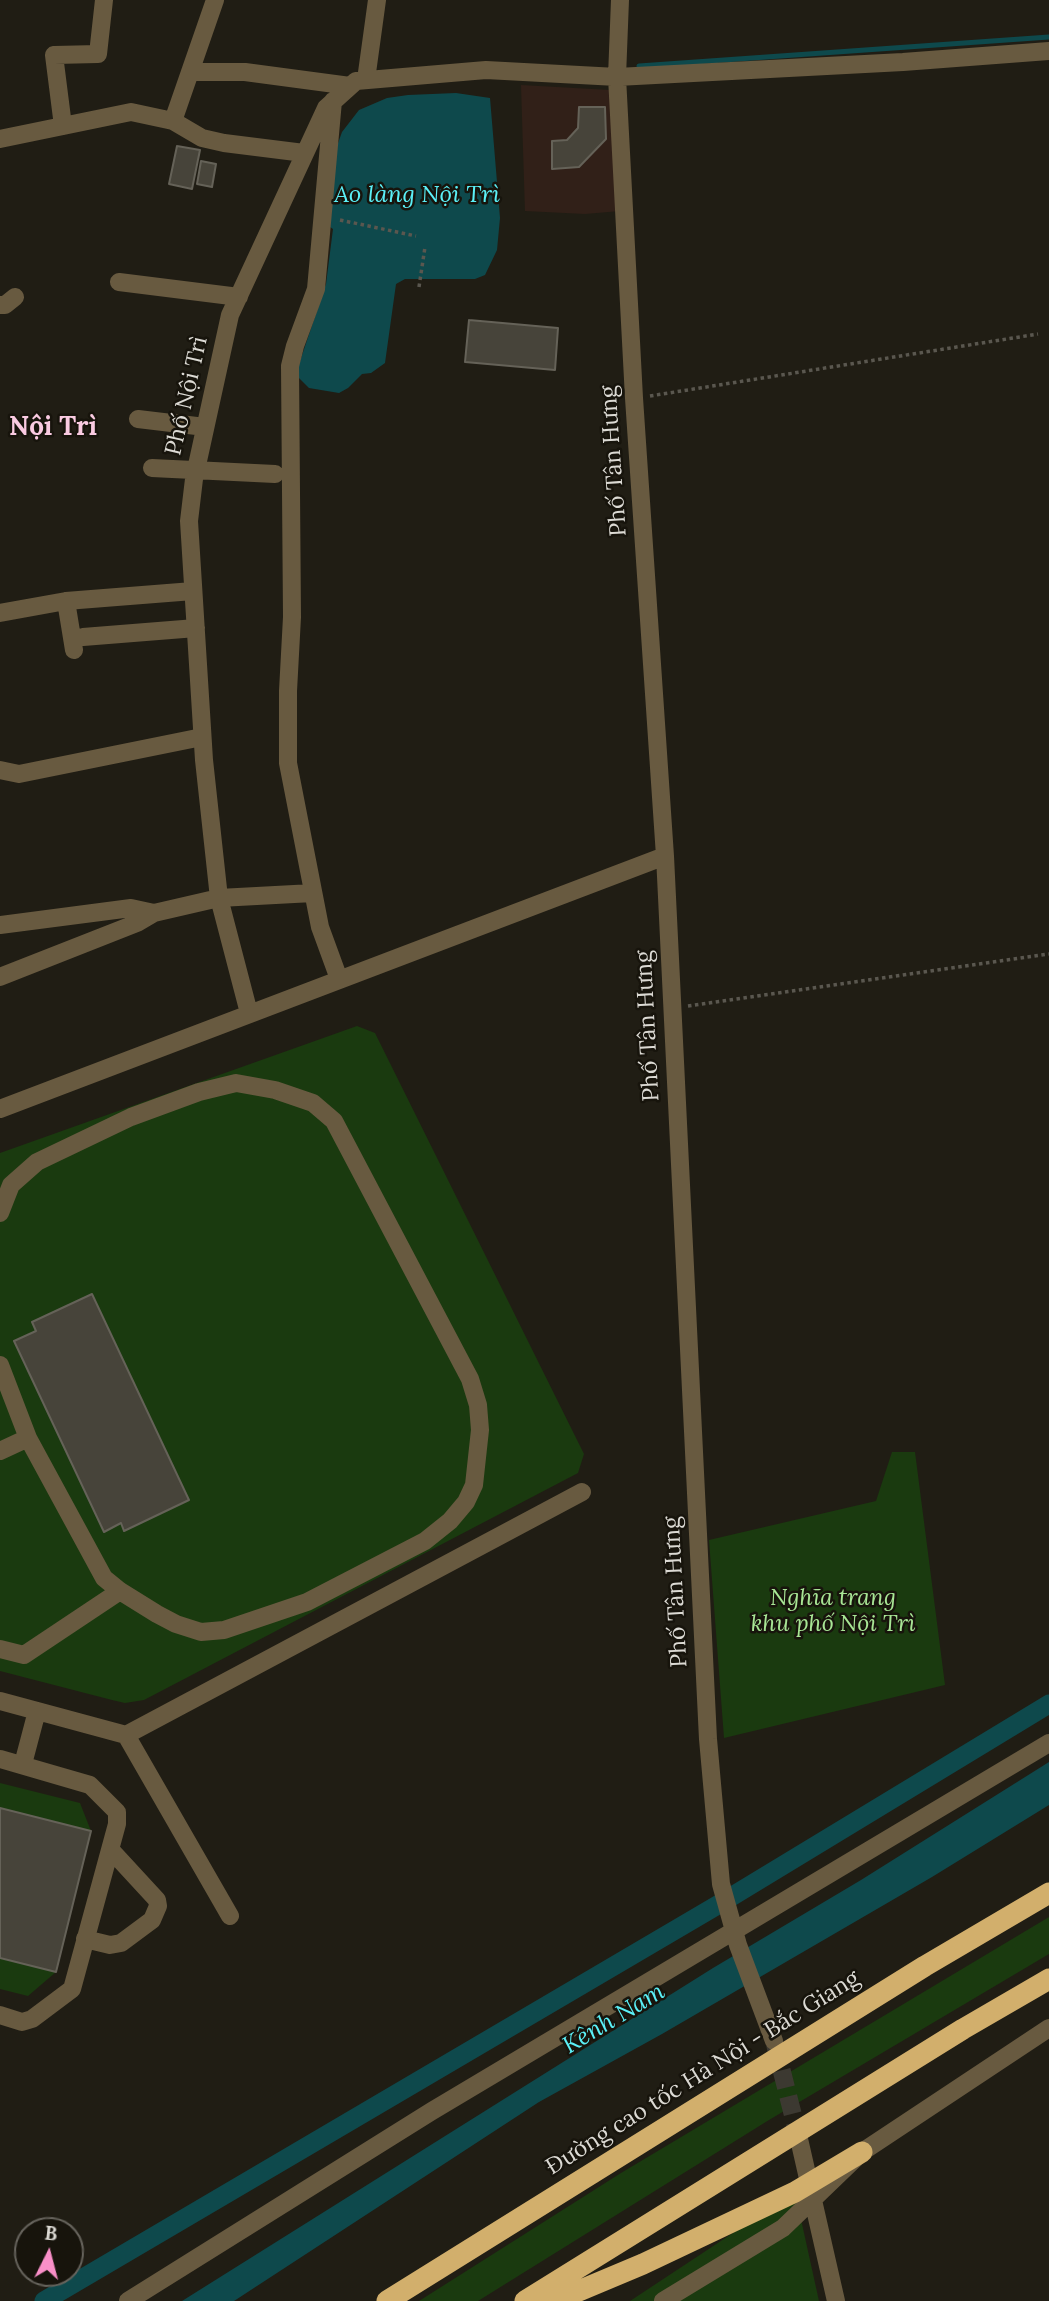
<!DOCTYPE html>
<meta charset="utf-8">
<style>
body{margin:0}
#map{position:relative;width:1049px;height:2301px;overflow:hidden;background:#201d14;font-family:Lora,serif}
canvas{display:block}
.north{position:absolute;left:14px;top:2217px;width:70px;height:70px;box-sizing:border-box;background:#17140c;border:2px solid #66635c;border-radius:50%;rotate:6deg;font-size:19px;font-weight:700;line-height:28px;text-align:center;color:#dcdad4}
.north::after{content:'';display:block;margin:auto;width:24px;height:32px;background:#f98fc8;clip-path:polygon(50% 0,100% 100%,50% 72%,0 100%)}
</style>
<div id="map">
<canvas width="1049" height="2301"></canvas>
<div class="north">B</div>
</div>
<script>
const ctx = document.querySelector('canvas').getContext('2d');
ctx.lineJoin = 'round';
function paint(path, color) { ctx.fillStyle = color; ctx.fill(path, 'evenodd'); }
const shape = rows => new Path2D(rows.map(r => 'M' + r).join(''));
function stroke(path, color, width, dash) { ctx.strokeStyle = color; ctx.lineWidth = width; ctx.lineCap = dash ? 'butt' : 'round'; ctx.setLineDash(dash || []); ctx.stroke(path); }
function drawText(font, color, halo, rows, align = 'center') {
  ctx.font = font + ' Lora,serif'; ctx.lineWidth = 5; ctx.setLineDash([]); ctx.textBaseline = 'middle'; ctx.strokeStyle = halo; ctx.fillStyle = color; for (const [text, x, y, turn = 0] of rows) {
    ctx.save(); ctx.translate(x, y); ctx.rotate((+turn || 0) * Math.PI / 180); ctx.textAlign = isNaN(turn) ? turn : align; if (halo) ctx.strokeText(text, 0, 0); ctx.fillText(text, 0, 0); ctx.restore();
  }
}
const education = shape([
 [521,85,610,90,620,211,585,214,525,211]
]);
const green = shape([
 [357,1026,375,1033,584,1454,578,1473,144,1700,125,1703,112,1700,0,1671,0,1153],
 [892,1452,915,1452,945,1685,724,1738,709,1540,876,1501],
 [0,1783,80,1803,91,1831,56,1972,28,1996,0,1989],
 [1049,1917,1049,1954,769,2120,478,2301,419,2301,621,2173],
 [795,2192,819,2301,630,2301]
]);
const water = shape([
 [456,93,490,98,500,218,497,250,485,275,475,279,405,279,396,284,385,363,371,373,362,374,348,388,339,393,309,388,298,377,298,367,326,284,333,229,330,227,337,146,342,132,359,110,387,98,408,95],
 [1049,1762,1049,1805,932,1877,662,2034,539,2102,234,2301,182,2301,713,1968,861,1880]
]);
const stream = shape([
 [639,66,1049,37]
]);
const canal = shape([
 [44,2301,721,1903,1049,1704]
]);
const building = shape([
 [579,107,605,107,606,139,579,167,552,169,552,141,567,140,578,128,579,107],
 [177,146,200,150,192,189,169,184,177,146],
 [201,161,216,164,212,187,197,184,201,161],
 [469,320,558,328,555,370,465,362,469,320],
 [92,1294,189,1500,124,1531,121,1523,104,1532,14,1341,36,1331,32,1322,92,1294],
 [0,1808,91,1831,56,1972,0,1958,0,1808]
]);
const minorTunnel = shape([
 [775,2044,799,2139]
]);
const path = shape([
 [340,220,416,236],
 [419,287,425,247],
 [650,396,1038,334],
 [688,1006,1049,954]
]);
const minor = shape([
 [620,0,617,77,634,398,665,856,708,1739,721,1884,738,1945,774,2041],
 [190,72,245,72,350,86],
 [366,80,377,0],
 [333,101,316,289,295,346,290,366,292,617,288,691,288,763,320,927,339,979],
 [173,121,215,0],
 [63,126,54,55,98,54,104,0],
 [0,139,131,112,173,121,202,138,224,143,304,153],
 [119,282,239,297],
 [0,305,5,305,15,297],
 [138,419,205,427],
 [152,468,275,474],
 [66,601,74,650],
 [0,613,66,601,193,591],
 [83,637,196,628],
 [0,770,19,774,202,737],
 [0,925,131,908,154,913,219,898,313,893],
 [0,977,137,923,154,913],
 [249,1013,219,898,204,760,189,521,194,479,230,315,326,108,356,81,486,70,617,77,903,62,1049,51],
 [0,1109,665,856],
 [0,1213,11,1185,37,1162,131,1117,199,1092,236,1083,275,1090,313,1103,334,1121,470,1379,478,1405,480,1430,474,1485,466,1502,450,1521,425,1541,307,1602,224,1630,201,1632,176,1624,157,1614,120,1591,104,1578,28,1438,0,1365],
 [0,1451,28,1438],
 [0,1649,24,1655,120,1591],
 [0,1701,126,1735,230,1916],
 [126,1735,582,1492],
 [0,1759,90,1785,117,1812,117,1824,72,1989,32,2019,22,2022,0,2015],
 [23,1764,37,1711],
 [85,1939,110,1945,121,1943,152,1920,158,1906,157,1900,110,1849],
 [799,2139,836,2301],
 [128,2301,432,2111,1049,1743],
 [663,2301,783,2228,862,2152,1049,2028]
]);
const highway = shape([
 [387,2301,925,1966,1049,1893],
 [525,2301,963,2029,1049,1979],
 [555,2301,643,2264,795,2192,862,2152]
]);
const streetNames = [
 ["Phố Nội Trì",187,396,-77],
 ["Phố Tân Hưng",614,461,-94],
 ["Phố Tân Hưng",648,1026,-93],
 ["Phố Tân Hưng",676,1592,-93],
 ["Đường cao tốc Hà Nội - Bắc Giang",703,2073,-32]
];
const parkNames = [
 ["Nghĩa trang",833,1598],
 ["khu phố Nội Trì",833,1624]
];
const waterNames = [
 ["Ao làng Nội Trì",417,195],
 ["Kênh Nam",614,2019,-31]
];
const quarterNames = [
 ["Nội Trì",53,428]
];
paint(education, '#312018');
paint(green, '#1a3a0f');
paint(water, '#0e494c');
stroke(stream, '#0e494c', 5);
stroke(canal, '#0e494c', 19);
paint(building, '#47443a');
stroke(building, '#656258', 2);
stroke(minorTunnel, '#3c3931', 18, [18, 9]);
stroke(path, '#5a574f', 3.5, [3.5, 3.5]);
stroke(minor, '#685a40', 18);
stroke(highway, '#d2af6c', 21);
drawText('23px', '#dcdad4', '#17140c', streetNames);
drawText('italic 23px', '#a8e695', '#17140c', parkNames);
drawText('italic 24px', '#5bf0f7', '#17140c', waterNames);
drawText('bold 26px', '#f9cae1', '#17140c', quarterNames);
</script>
